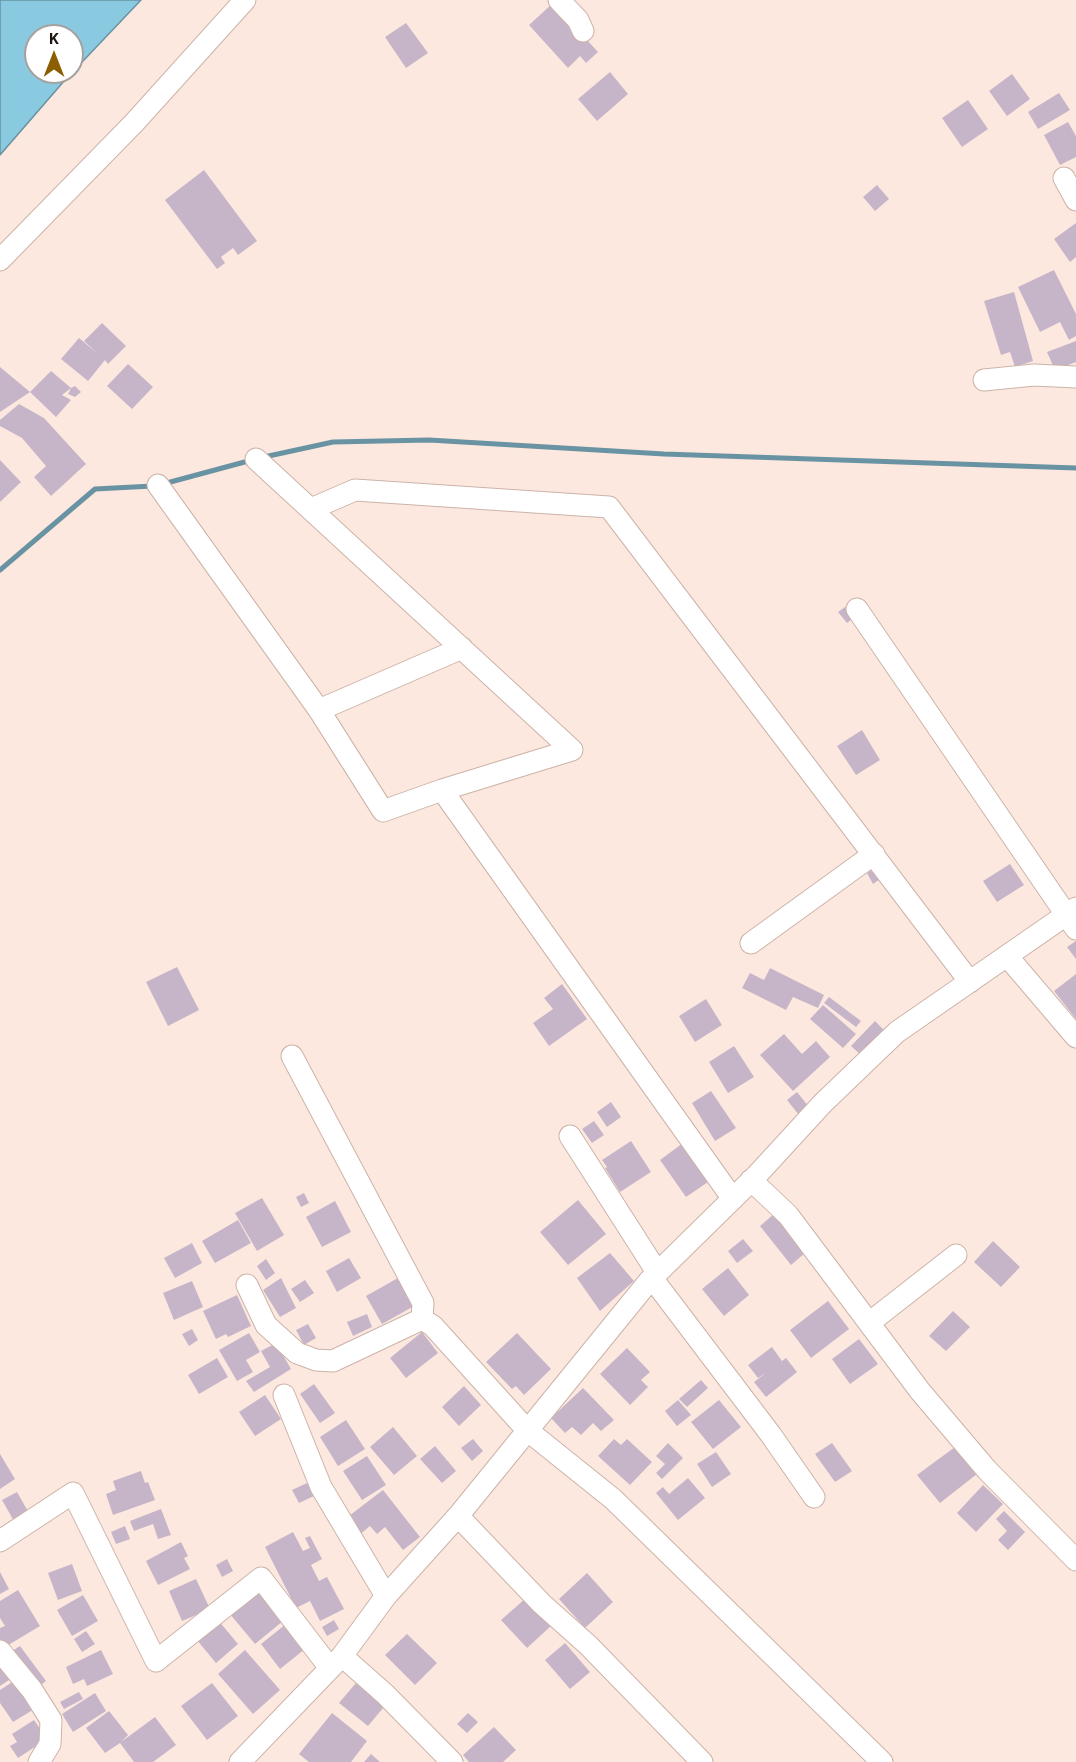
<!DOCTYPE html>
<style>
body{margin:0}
#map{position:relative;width:1076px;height:1762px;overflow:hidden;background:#fde8df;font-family:Barlow,sans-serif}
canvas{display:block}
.north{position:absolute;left:24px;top:24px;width:60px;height:60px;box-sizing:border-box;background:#fff;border:2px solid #a5a1a0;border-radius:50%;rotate:0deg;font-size:16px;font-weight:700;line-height:24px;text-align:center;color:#1d1411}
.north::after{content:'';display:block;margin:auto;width:21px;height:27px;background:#8b5e01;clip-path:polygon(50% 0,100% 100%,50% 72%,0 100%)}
</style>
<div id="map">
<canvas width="1076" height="1762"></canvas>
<div class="north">K</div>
</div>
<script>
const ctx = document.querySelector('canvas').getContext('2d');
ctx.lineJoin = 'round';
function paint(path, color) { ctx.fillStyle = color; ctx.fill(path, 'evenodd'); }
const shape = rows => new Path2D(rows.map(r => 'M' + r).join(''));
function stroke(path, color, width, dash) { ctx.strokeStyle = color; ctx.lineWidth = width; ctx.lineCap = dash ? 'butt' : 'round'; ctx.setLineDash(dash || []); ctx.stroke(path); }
const water = shape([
 [0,0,141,0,65,80,0,155,0,0],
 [36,36,72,36,72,72,36,72,36,36]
]);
const stream = shape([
 [264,457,333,442,429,440,664,454,1076,468],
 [163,484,252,460],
 [0,570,95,489,153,486]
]);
const building = shape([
 [553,3,598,52,586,63,580,56,568,68,529,25],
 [406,23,428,53,406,68,385,37],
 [610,72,628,94,597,121,578,99],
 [1012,74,1030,99,1007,116,989,91],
 [1059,93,1070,110,1038,129,1028,112],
 [968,100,988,129,962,147,942,118],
 [1068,122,1076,136,1076,157,1060,165,1044,135],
 [204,170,257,241,238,255,233,248,221,257,225,263,217,269,165,200],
 [877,185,889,199,875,211,863,197],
 [1076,223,1076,257,1070,262,1054,239],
 [1054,270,1076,314,1076,336,1069,340,1060,322,1040,332,1018,287],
 [1014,292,1033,361,1015,367,1010,352,1001,355,984,301],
 [102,323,126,346,108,364,105,360,88,381,61,359,79,338,98,354,84,341],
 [1076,341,1076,362,1055,370,1047,352],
 [128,364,153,387,132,409,107,386],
 [0,367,30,392,0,412],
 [51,371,71,388,62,395,71,400,56,417,30,392],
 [75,386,81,392,75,397,68,394,71,388],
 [19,404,44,418,86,464,51,496,34,477,46,466,22,438,0,426,0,420],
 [0,460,21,482,0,502],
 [848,605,857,615,847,623,838,612],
 [862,730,880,760,856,775,837,746],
 [1010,864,1024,885,997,902,983,881],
 [874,869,880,879,873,884,867,873],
 [1076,941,1076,959,1067,947],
 [177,967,199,1010,168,1026,146,982],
 [770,968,824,995,818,1008,793,997,786,1010,742,988,750,973,764,980],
 [1076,974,1076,1019,1054,991],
 [562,984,587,1019,549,1046,533,1023,553,1009,544,998],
 [829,997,861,1021,856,1027,824,1003],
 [706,999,722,1025,695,1042,679,1016],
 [823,1005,856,1034,843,1048,810,1019],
 [875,1021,886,1032,863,1057,851,1046],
 [784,1034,802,1054,816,1041,830,1057,793,1091,760,1055],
 [734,1046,754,1077,728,1093,709,1062],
 [711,1091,736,1128,715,1141,692,1103],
 [797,1092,809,1107,799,1115,787,1100],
 [611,1102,621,1117,607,1127,597,1112],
 [594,1121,604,1135,592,1143,582,1129],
 [631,1141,651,1172,620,1192,605,1168,607,1167,602,1160],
 [683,1143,711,1180,686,1197,660,1160],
 [304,1193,309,1203,301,1207,296,1197],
 [262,1198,284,1235,257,1251,235,1213],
 [578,1200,606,1234,568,1265,540,1232],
 [335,1201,351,1232,322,1247,306,1217],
 [774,1214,805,1253,791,1265,760,1226],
 [238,1220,251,1243,215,1263,202,1241],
 [743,1239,753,1251,737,1263,728,1251],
 [993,1241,1020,1267,1001,1287,974,1262],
 [192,1243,202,1263,175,1278,164,1258],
 [610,1253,634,1281,600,1311,577,1278],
 [349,1258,361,1278,337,1292,326,1271],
 [266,1259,275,1273,266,1280,257,1266],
 [728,1268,749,1295,724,1316,702,1289],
 [281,1278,296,1308,280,1317,263,1290],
 [398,1278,414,1306,382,1324,366,1296],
 [305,1280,314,1293,300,1302,291,1289],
 [192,1281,203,1307,174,1320,163,1293],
 [237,1295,251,1326,228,1337,226,1334,216,1339,203,1311],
 [828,1301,849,1329,811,1358,790,1330],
 [953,1311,970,1327,946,1351,929,1336],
 [367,1314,372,1327,353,1336,347,1322],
 [308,1324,316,1338,304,1345,296,1330],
 [192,1329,198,1340,189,1346,182,1334],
 [422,1332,438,1353,406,1378,390,1358],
 [249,1333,260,1352,246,1360,253,1372,237,1381,219,1350],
 [517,1333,551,1369,524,1395,516,1386,512,1389,486,1362],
 [859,1339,878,1364,850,1384,832,1359],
 [276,1343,291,1369,254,1392,246,1381,270,1367,261,1351],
 [772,1347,782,1361,786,1358,797,1372,766,1397,754,1382,766,1373,758,1378,748,1365],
 [627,1348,650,1372,641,1380,648,1387,630,1405,600,1374],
 [217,1358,228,1377,199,1394,188,1375],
 [701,1380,708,1388,687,1407,679,1399],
 [314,1384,335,1413,320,1423,300,1394],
 [464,1386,481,1405,459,1426,442,1407],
 [583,1388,614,1420,601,1431,593,1423,581,1435,572,1427,565,1433,551,1418],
 [265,1395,281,1419,255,1436,239,1412],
 [678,1400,691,1415,677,1426,665,1411],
 [719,1400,741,1427,713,1449,691,1422],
 [346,1420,365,1449,338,1466,320,1437],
 [393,1427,417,1456,394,1475,370,1447],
 [473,1439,483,1451,472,1461,461,1448],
 [614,1439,621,1445,627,1439,652,1462,630,1485,598,1456],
 [668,1443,683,1458,662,1479,656,1473,665,1464,656,1456],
 [832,1443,852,1471,835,1482,815,1454],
 [435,1446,456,1471,442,1483,420,1459],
 [955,1447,977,1474,940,1503,917,1475],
 [716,1452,731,1474,712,1487,697,1464],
 [0,1454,15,1479,0,1489],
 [367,1456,386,1485,362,1500,343,1471],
 [141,1471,145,1483,148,1482,155,1500,113,1515,106,1494,116,1490,113,1481],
 [688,1478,705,1498,678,1520,656,1493,663,1487,669,1494],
 [307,1483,314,1496,299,1503,292,1490],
 [983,1485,1003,1504,976,1532,957,1513],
 [383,1490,420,1537,403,1550,385,1527,377,1534,370,1526,358,1536,345,1519],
 [17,1492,30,1515,15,1523,2,1500],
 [161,1509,171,1535,158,1539,153,1524,134,1531,130,1521],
 [1004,1511,1025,1532,1008,1550,998,1540,1007,1531,996,1519],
 [125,1526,130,1539,116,1544,111,1532],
 [293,1532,303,1551,310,1548,305,1538,310,1536,322,1559,311,1565,319,1581,327,1577,344,1609,320,1621,310,1601,296,1608,265,1547],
 [181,1542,188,1556,184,1558,190,1569,158,1585,146,1561],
 [227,1559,233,1571,222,1577,216,1565],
 [72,1564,82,1591,58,1600,48,1573],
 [0,1572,9,1589,0,1594],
 [587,1573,613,1602,585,1628,559,1599],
 [196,1579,210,1609,182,1621,169,1591],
 [18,1590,40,1626,5,1647,0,1639,0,1628,5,1626,0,1618,0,1601],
 [258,1591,283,1621,255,1644,230,1614],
 [83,1595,98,1621,72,1636,57,1610],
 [526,1598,551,1626,527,1648,501,1620],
 [218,1620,238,1644,216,1663,196,1639],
 [334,1620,339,1629,327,1636,322,1627],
 [286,1624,305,1649,280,1669,261,1644],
 [86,1631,95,1644,82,1652,74,1639],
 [407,1634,437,1663,415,1685,385,1655],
 [565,1643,590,1672,570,1689,545,1660],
 [20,1646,46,1681,36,1689,9,1653],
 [101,1650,113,1674,87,1686,84,1679,73,1684,66,1667],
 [245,1650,280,1690,253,1714,218,1674],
 [0,1656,15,1676,0,1686],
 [361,1677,389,1701,368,1726,339,1703],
 [17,1679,36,1708,13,1722,0,1703,0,1690],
 [212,1683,238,1716,207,1740,181,1706],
 [79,1692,83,1699,64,1709,60,1702],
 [95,1693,106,1711,73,1732,62,1714],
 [109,1711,128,1735,121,1742,155,1717,176,1745,153,1762,134,1762,120,1743,105,1753,86,1728],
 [332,1713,367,1741,351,1762,309,1762,299,1754],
 [468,1713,478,1722,467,1733,457,1724],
 [34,1720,47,1739,18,1758,10,1746,17,1742,12,1734],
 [494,1727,516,1750,503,1762,469,1762,463,1755],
 [371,1754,380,1762,364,1762]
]);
const minor = shape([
 [559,0,578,20,583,31],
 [1064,178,1076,200],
 [0,260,134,123,245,0],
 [984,380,1034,375,1076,377],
 [256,459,572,750,442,790,733,1199],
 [158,485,319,710,462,648],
 [311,509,355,490,609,507,970,982],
 [857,609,1076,929],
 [319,710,383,811,442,790],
 [751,943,874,854],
 [1007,956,1076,1037],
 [292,1056,423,1303,422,1319],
 [570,1136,657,1272],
 [751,1180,788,1215,920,1391,987,1470,1076,1560],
 [652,1278,771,1435,814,1497],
 [247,1285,266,1325,297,1353,316,1360,333,1361,422,1319,433,1326,527,1430,613,1499,882,1762],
 [869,1323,956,1255],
 [284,1395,321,1487,386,1596],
 [458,1516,542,1604,588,1645,702,1762],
 [0,1541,73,1493,156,1661,261,1578,330,1668],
 [0,1651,32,1690,51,1720,50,1744,39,1762],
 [342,1656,385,1694,452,1762],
 [240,1762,342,1656,386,1596,458,1516,649,1281,756,1176,823,1103,897,1032,1076,908]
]);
paint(water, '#8acae0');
stroke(water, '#6993a2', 1.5);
stroke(stream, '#6993a2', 5);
paint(building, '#c6b5c9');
stroke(minor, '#ccb3a8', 23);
stroke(minor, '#fff', 21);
</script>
